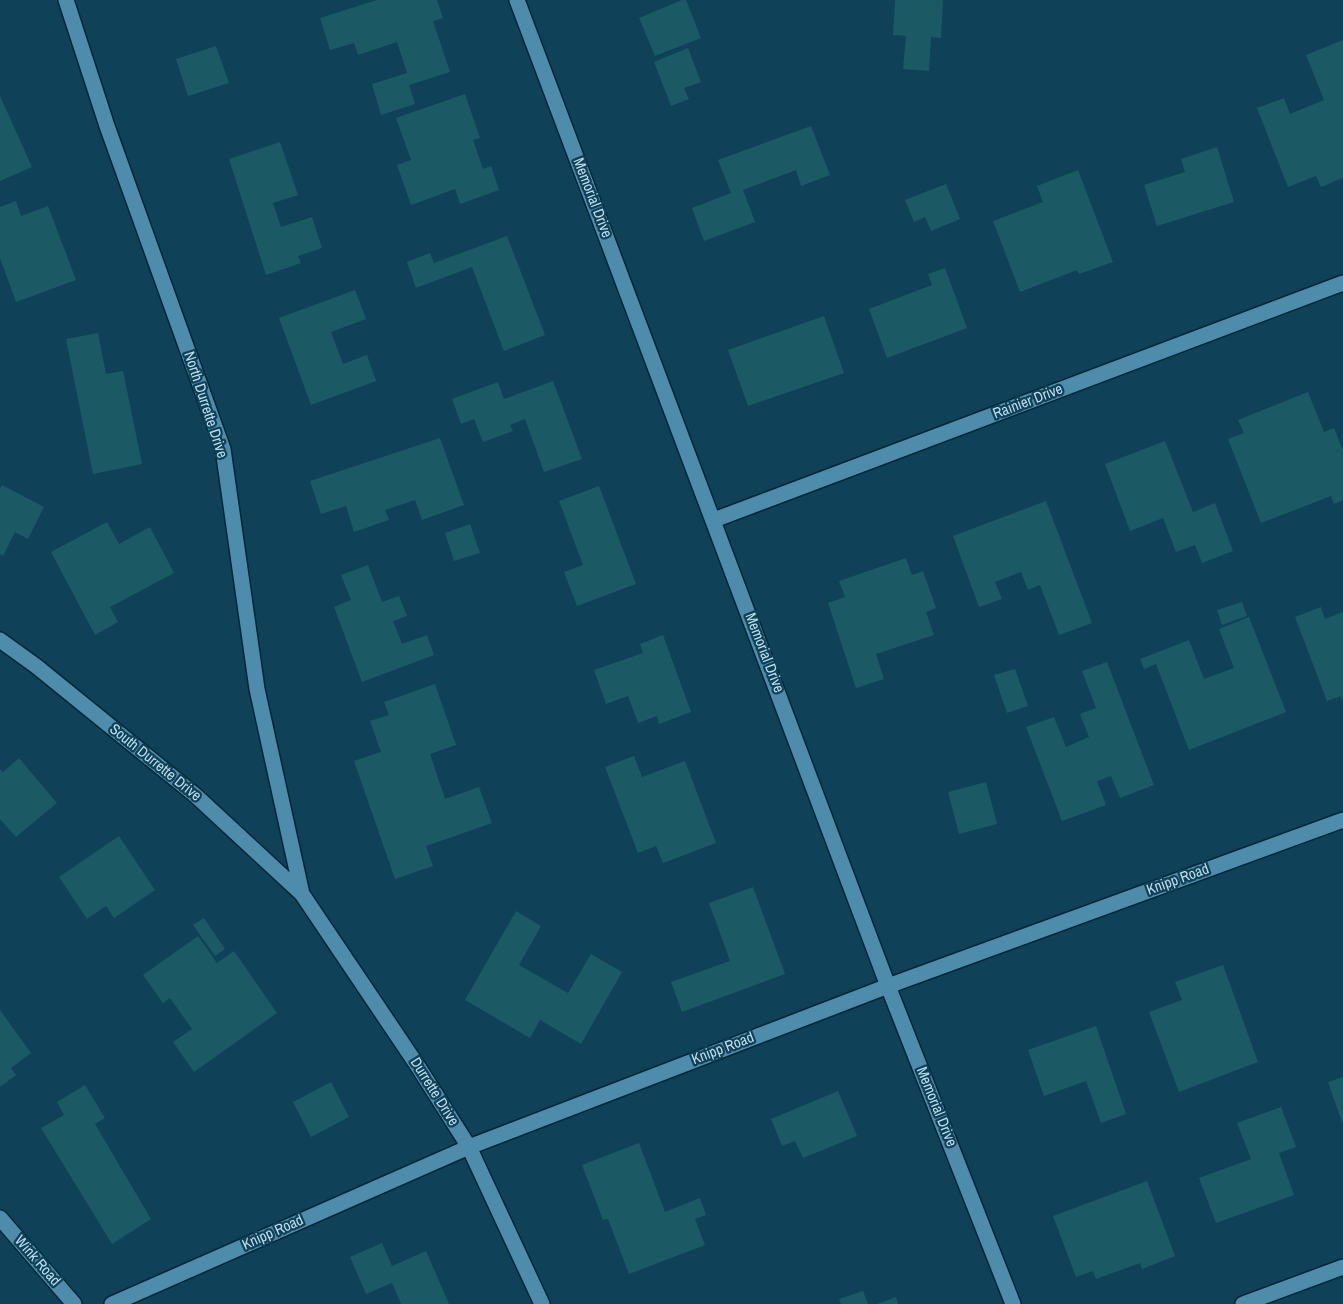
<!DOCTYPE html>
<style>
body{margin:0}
canvas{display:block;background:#0f4158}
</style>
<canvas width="1343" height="1304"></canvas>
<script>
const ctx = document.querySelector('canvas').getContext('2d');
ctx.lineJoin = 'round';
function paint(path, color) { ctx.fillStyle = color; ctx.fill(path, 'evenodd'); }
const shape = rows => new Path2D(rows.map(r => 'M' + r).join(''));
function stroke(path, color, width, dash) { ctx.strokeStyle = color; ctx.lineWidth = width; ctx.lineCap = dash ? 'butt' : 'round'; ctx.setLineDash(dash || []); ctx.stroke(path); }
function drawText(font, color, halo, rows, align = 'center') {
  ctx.font = font + ' "Archivo Narrow",sans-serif'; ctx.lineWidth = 4.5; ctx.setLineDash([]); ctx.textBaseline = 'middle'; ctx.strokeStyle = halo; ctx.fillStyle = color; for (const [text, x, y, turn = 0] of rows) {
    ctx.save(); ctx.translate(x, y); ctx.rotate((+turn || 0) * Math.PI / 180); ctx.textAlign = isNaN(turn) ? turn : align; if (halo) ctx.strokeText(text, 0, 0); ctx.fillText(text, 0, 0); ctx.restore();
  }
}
const building = shape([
 [377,0,437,0,443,18,433,21,450,72,409,85,415,104,381,115,372,84,407,73,397,42,358,55,354,43,330,50,320,18],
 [682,0,686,0,701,38,655,56,639,18],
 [895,0,943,0,941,38,931,37,929,71,903,69,906,36,893,35],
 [1343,40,1343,178,1321,187,1316,176,1288,187,1257,108,1284,98,1290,114,1324,100,1306,55],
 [216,46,229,83,188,96,176,59],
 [688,48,701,82,684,88,689,99,671,106,654,62],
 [465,94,480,138,473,140,483,169,491,166,499,190,460,204,455,189,411,205,397,165,411,160,396,118],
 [0,96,32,167,0,181],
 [811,126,830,175,801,186,796,170,743,190,755,222,704,241,692,208,731,193,718,160],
 [280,142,298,195,273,203,281,227,312,217,322,248,298,256,301,263,266,275,229,159],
 [1217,147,1234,202,1157,226,1144,185,1185,172,1181,159],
 [1078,170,1113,262,1079,274,1077,270,1020,292,993,221,1043,202,1037,186],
 [946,184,960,219,931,231,925,217,914,222,905,200],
 [16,201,21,216,48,206,76,280,16,302,0,258,0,207],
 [507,236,545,335,504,351,472,267,416,288,407,262,430,253,434,263],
 [945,268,967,328,887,358,869,309,932,285,928,274],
 [355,290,366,319,331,332,343,364,367,355,376,381,311,405,279,318],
 [824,316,844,373,748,406,728,350],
 [98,333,106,374,123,371,142,464,93,474,66,339],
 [553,381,582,459,544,472,525,419,510,425,513,431,483,442,474,419,461,424,452,399,498,382,504,399],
 [1308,392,1324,432,1334,428,1343,451,1343,500,1334,504,1331,496,1261,523,1228,439,1244,433,1238,420],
 [440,438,464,505,422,520,415,500,385,510,389,520,354,532,346,506,321,514,310,481],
 [1165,441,1193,512,1215,503,1233,551,1202,563,1195,545,1176,552,1163,518,1130,531,1105,464],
 [2,485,44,507,28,539,15,532,3,556,0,554,0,489],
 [599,486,636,584,577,606,564,572,583,565,559,501],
 [1046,501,1092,623,1059,635,1040,585,1028,590,1021,572,995,582,1002,599,979,607,953,536],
 [107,522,119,544,150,527,174,573,110,607,118,622,95,635,51,552],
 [470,524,480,553,454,561,445,533],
 [906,558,912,575,923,571,936,608,926,612,934,635,876,654,884,679,856,688,828,603,845,597,839,581],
 [368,565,382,602,399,596,407,616,393,621,402,644,427,635,434,655,362,682,334,607,351,600,341,575],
 [1242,602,1247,616,1222,625,1217,610],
 [1321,607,1325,619,1343,612,1343,701,1341,696,1327,701,1295,617],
 [1249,617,1286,712,1189,750,1156,664,1144,669,1140,659,1189,640,1204,679,1234,668,1219,629],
 [663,635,691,712,659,724,657,716,638,723,628,696,606,704,594,670,643,653,640,644],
 [1107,662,1154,785,1120,798,1111,776,1097,781,1106,805,1062,821,1026,727,1054,717,1066,747,1089,737,1080,714,1096,708,1082,671],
 [1015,669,1028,706,1007,713,994,675],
 [435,684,456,745,430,754,445,799,479,787,492,823,426,846,433,866,395,879,354,761,381,752,370,721,389,715,384,702],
 [634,756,642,777,685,761,716,843,663,863,656,846,638,853,605,767],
 [19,758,57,803,16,837,0,819,0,769,3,772],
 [986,782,997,824,959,834,948,792],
 [119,836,155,890,114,918,106,906,87,919,59,877],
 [753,887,785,974,682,1012,671,982,730,961,709,903],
 [516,911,541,926,519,965,568,993,591,954,622,972,581,1044,540,1020,530,1038,465,1000],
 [204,918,225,949,215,956,193,925],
 [198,936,217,963,234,951,277,1013,194,1072,173,1042,192,1029,170,998,163,1003,143,975],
 [1223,965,1258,1062,1179,1092,1149,1012,1182,1000,1175,982],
 [0,1010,31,1053,11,1068,16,1075,0,1087],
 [1096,1026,1126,1114,1101,1123,1086,1081,1044,1096,1028,1050],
 [1343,1077,1343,1125,1328,1082],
 [331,1082,349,1117,311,1137,293,1102],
 [85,1085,105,1118,95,1124,151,1219,112,1244,41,1128,64,1115,57,1102],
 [838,1091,857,1136,803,1158,795,1141,782,1146,771,1119],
 [1281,1107,1296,1147,1279,1153,1294,1195,1216,1223,1199,1178,1251,1159,1237,1123],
 [639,1143,665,1212,700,1198,706,1215,695,1219,705,1245,629,1274,608,1219,603,1220,582,1165],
 [1147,1181,1175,1256,1142,1269,1140,1263,1096,1279,1093,1271,1076,1277,1053,1216],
 [382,1243,392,1266,426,1251,449,1304,401,1304,392,1283,366,1294,350,1257],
 [863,1291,868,1304,841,1304,839,1299],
 [896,1297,898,1304,877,1304]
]);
const minor = shape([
 [66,0,107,126,223,449,257,689,302,894],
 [517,0,888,986,1013,1304],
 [714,520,1343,283],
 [0,640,36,666,195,795,302,894,417,1065,469,1147,542,1304],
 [0,1218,74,1304],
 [112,1304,469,1147,888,986,1343,820],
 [1243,1304,1343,1267]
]);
const streetNames = [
 ["Memorial Drive",592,198,69],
 ["Rainier Drive",1028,402,-21],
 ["North Durrette Drive",205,405,72],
 ["Memorial Drive",764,653,69],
 ["South Durrette Drive",155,763,39],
 ["Knipp Road",1178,880,-20],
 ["Knipp Road",723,1049,-21],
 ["Durrette Drive",434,1092,58],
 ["Memorial Drive",936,1107,68],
 ["Knipp Road",273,1233,-24],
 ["Wink Road",37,1261,49]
];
paint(building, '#1b5965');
stroke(minor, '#042736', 18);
stroke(minor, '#4e8cac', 15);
drawText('15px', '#bfdeef', '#0f4158', streetNames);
</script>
